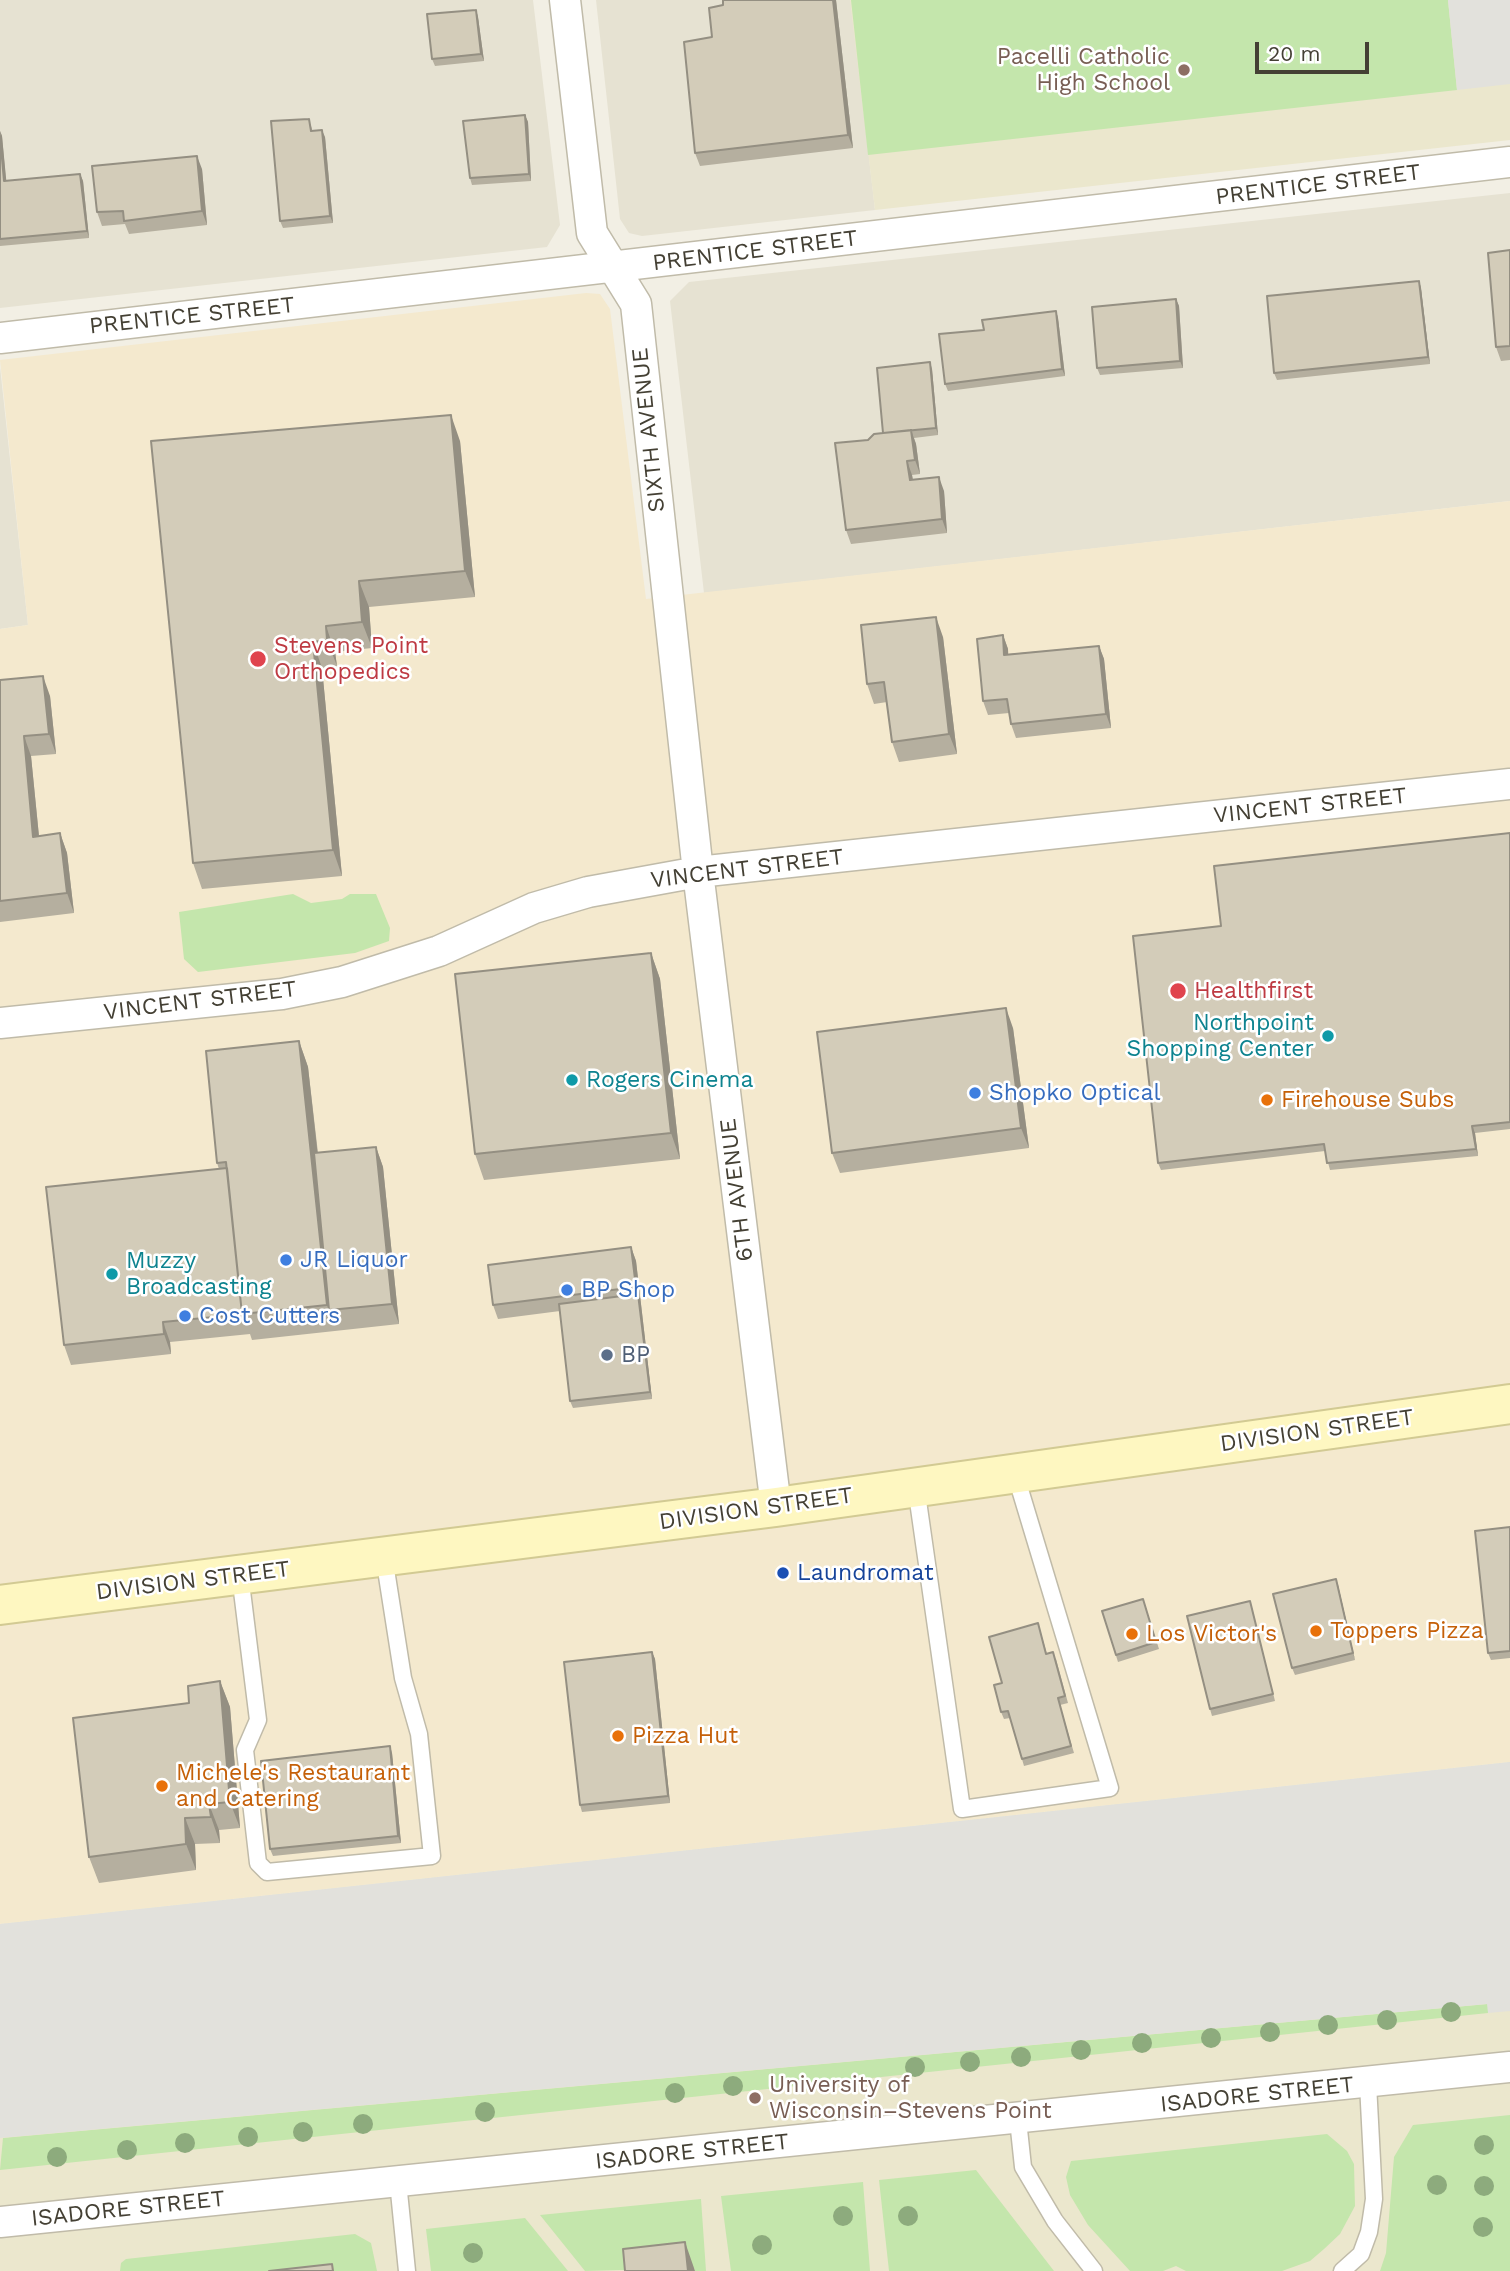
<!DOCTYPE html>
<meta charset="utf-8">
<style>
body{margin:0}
#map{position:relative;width:1510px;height:2271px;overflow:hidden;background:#f2efe4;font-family:"Work Sans",sans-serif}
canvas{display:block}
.scale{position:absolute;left:1255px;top:42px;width:114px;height:32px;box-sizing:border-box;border:4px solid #444034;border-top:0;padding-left:9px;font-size:21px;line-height:24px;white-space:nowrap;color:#444034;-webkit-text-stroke:5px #fff;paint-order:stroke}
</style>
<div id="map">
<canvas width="1510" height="2271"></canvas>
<div class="scale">20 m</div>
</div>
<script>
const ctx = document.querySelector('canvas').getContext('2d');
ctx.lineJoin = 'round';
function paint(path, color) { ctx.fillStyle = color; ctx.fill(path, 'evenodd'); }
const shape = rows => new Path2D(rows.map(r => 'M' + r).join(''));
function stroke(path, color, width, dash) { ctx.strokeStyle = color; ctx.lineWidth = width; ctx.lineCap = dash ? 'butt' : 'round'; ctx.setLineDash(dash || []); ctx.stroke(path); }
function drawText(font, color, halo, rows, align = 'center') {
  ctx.font = font + ' "Work Sans",sans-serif'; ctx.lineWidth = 5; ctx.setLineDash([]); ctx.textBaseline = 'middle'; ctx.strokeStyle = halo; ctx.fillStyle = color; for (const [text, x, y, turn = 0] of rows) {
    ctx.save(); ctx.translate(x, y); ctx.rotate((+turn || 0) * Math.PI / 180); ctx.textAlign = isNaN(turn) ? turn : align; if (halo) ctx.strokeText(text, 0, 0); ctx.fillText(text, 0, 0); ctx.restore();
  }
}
const residential = shape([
 [0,0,533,0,560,225,547,247,0,308],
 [596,0,851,0,875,210,642,236,629,233,620,219],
 [1510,193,1510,501,704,593,670,301,689,282],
 [0,367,28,625,0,629]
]);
const commercial = shape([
 [586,293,600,294,610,309,646,599,1510,501,1510,1762,0,1924,0,629,28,625,0,360]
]);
const education = shape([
 [850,0,1510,0,1510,140,875,210],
 [1510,1762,1510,2271,0,2271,0,1924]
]);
const green = shape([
 [851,0,1448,0,1457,90,868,155],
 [293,894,311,903,342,899,350,894,376,894,390,928,389,941,355,953,198,972,184,959,179,912],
 [1488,2004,1488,2013,0,2170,3,2138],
 [1510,2115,1510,2271,1380,2271,1386,2253,1394,2157,1413,2125],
 [1327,2134,1347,2151,1354,2164,1355,2206,1340,2234,1324,2249,1310,2261,1282,2271,1186,2271,1176,2266,1163,2271,1130,2271,1088,2225,1070,2195,1066,2177,1071,2161],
 [976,2170,1054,2271,889,2271,879,2180],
 [863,2182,870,2271,731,2271,721,2196],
 [701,2199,706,2271,695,2271,694,2268,585,2271,540,2215],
 [525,2218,568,2271,431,2271,426,2229],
 [355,2234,371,2243,377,2271,120,2271,121,2263,126,2259]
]);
const parking = shape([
 [1448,0,1510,0,1510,84,1457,90],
 [1510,1762,1510,2011,1488,2013,1487,2004,0,2138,0,1924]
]);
const service = shape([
 [916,1487,962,1809,1110,1788,1015,1473],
 [240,1575,258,1720,245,1750,258,1863,267,1872,432,1856,419,1734,403,1678,384,1557],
 [1018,2120,1023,2167,1055,2221,1094,2271],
 [398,2182,407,2271],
 [1342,2271,1361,2254,1369,2232,1374,2199,1368,2084]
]);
const minor = shape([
 [565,0,592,233,636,304,698,872,776,1507],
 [0,338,1510,162],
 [0,1023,282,994,342,982,439,951,534,908,588,892,698,872,1510,784],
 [0,2222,1510,2067]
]);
const secondary = shape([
 [0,1605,776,1507,1510,1404]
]);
const trees = [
 [1451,2012],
 [1387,2020],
 [1328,2025],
 [1270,2032],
 [1211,2038],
 [1142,2043],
 [1081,2050],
 [1021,2057],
 [970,2062],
 [915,2067],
 [733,2086],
 [675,2093],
 [485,2112],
 [363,2124],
 [303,2132],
 [248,2137],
 [185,2143],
 [1484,2145],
 [127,2150],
 [57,2157],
 [1437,2185],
 [1484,2186],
 [843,2216],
 [908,2216],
 [1483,2227],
 [762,2245],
 [473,2253]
];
const wall = shape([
 [836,0,853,148,700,166,695,153,712,37],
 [476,10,478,17,484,61,435,66,432,59],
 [525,115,528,122,531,181,472,185,470,178],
 [312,126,312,131,325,137,333,223,283,228,280,221],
 [0,131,2,136,6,181,80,174,83,181,89,238,0,246],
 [202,169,207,225,129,234,125,224,102,226,97,212],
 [1510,250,1510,360,1501,361,1496,347],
 [1419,281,1421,288,1430,364,1277,380,1274,373],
 [1176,299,1179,306,1183,368,1100,375,1097,368],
 [1056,311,1058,318,1065,376,948,391,945,384,984,330],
 [932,369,938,435,914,438,916,444,920,474,912,475,913,480,944,491,947,533,851,544,846,530,883,433],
 [151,441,460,441,475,597,369,607,372,648,335,652,337,666,322,668,342,876,202,889,193,863],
 [1003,635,1008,649,1008,654,1099,646,1104,659,1111,728,1016,738,1011,724,1009,713,988,715,983,701],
 [943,637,957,754,899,762,892,742,887,702,874,704,867,684],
 [0,680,50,696,56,754,31,756,39,836,60,833,67,853,74,913,0,922],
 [1510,833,1510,1129,1475,1133,1478,1156,1330,1170,1325,1151,1161,1170,1158,1163,1221,926],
 [651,953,660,979,680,1159,484,1180,475,1154],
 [1013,1028,1029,1148,840,1173,832,1153],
 [299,1041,308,1067,318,1153,376,1147,383,1167,399,1324,252,1340,250,1334,170,1342,171,1354,71,1365,64,1345,219,1169,217,1163],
 [631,1247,636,1261,652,1399,573,1408,570,1401,560,1311,498,1319,493,1305],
 [1510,1527,1510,1658,1491,1660,1488,1653],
 [1338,1585,1355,1660,1295,1675,1292,1668],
 [1143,1599,1159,1649,1118,1662,1102,1611],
 [1252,1608,1275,1701,1212,1716,1210,1709],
 [1038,1623,1047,1654,1056,1659,1068,1703,1060,1705,1074,1753,1024,1766,1010,1718,1004,1719,1001,1712,1002,1683],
 [652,1652,655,1659,670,1803,582,1812,580,1805],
 [220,1681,230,1707,240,1828,219,1830,220,1843,195,1844,196,1870,99,1883,89,1857,189,1703],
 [392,1753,401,1843,273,1856,270,1849]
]);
const shadedWall = shape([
 [833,0,836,0,853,148,848,135],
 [476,10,478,17,484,61,481,54],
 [525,115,528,122,531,181,529,174],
 [322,130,325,137,333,223,330,216],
 [0,131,2,136,7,188,4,181],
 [197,156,202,169,207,225,202,211],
 [80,174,83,181,89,238,87,231],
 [1419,281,1421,288,1430,364,1428,357],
 [1176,299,1179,306,1183,368,1180,361],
 [1056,311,1058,318,1065,376,1062,369],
 [930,362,932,369,938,435,936,428],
 [451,415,460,441,475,597,465,571],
 [911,430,916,444,920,474,915,460],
 [907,461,912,475,915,494,910,480],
 [939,477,944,491,947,533,942,519],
 [359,581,369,607,372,648,362,622],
 [936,617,943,637,957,754,949,734],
 [326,626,335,652,337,666,327,640],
 [1003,635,1008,649,1009,669,1004,655],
 [313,642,322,668,342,876,333,850],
 [1099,646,1104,659,1111,728,1106,714],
 [43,676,50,696,56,754,49,734],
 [24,736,31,756,41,857,33,837],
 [60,833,67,853,74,913,67,893],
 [651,953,660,979,680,1159,671,1133],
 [1006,1008,1013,1028,1029,1148,1021,1128],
 [299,1041,308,1067,335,1310,329,1310,327,1305],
 [1472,1126,1475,1133,1478,1156,1476,1149],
 [376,1147,383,1167,399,1324,392,1304],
 [631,1247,636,1261,652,1399,650,1392,638,1294,636,1287],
 [163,1322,170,1342,171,1354,164,1334],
 [1336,1579,1338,1585,1355,1660,1353,1653],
 [652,1652,655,1659,670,1803,668,1796],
 [220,1681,230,1707,240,1828,230,1802],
 [390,1746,392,1753,401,1843,398,1836],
 [209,1804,219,1830,220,1843,211,1817],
 [185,1818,195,1844,196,1870,186,1844],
 [685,2242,694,2268,695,2271,688,2271]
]);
const building = shape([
 [723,0,833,0,848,135,695,153,684,42,712,37,709,8,723,5,723,0],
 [476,10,481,54,432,59,427,14,476,10],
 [525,115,529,174,470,178,463,121,525,115],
 [309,119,311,131,322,130,330,216,280,221,271,121,309,119],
 [0,136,4,181,80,174,87,231,0,239,0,136],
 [197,156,202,211,124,221,123,211,97,212,92,166,197,156],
 [1510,250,1510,346,1496,347,1488,253,1510,250],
 [1419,281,1428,357,1274,373,1267,296,1419,281],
 [1176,299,1180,361,1097,368,1092,307,1176,299],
 [1056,311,1062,369,945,384,939,334,984,330,982,320,1056,311],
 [930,362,936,428,883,433,877,368,930,362],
 [451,415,465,571,359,581,362,622,326,626,327,640,313,642,333,850,193,863,151,441,451,415],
 [911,430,915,460,907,461,910,480,939,477,942,519,846,530,835,443,868,440,874,434,911,430],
 [936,617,949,734,892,742,884,682,867,684,861,625,936,617],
 [1003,635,1004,655,1099,646,1106,714,1011,724,1007,699,983,701,977,639,1003,635],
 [43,676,49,734,24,736,33,837,60,833,67,893,0,901,0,680,43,676],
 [1510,833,1510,1122,1472,1126,1476,1149,1327,1163,1324,1144,1158,1163,1133,936,1221,926,1214,866,1510,833],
 [651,953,671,1133,475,1154,455,974,651,953],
 [1006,1008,1021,1128,832,1153,817,1032,1006,1008],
 [299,1041,327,1305,242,1314,226,1162,217,1163,206,1051,299,1041],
 [376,1147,392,1304,329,1310,314,1153,376,1147],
 [227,1168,242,1314,244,1314,163,1322,164,1334,64,1345,46,1187,227,1168],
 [631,1247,636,1287,493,1305,488,1265,631,1247],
 [638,1294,650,1392,570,1401,559,1304,638,1294],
 [1510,1527,1510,1651,1488,1653,1475,1531,1510,1527],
 [1336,1579,1353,1653,1292,1668,1273,1594,1336,1579],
 [1143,1599,1156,1642,1116,1655,1102,1611,1143,1599],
 [1250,1601,1273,1694,1210,1709,1187,1616,1250,1601],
 [1038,1623,1046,1654,1053,1652,1065,1696,1058,1698,1071,1746,1022,1759,1008,1711,1001,1712,994,1685,1002,1683,989,1637,1038,1623],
 [652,1652,668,1796,580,1805,564,1662,652,1652],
 [220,1681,230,1802,209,1804,211,1817,185,1818,186,1844,89,1857,73,1718,189,1703,188,1686,220,1681],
 [390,1746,398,1836,270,1849,261,1761,390,1746],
 [685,2242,688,2271,625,2271,623,2249,685,2242],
 [332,2264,333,2271,269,2271,332,2264]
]);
const markers = [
 [1184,70,7,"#8d6e63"],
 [258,659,9,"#e0444e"],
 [1178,991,9,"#e0444e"],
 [1328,1036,7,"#0f9aa8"],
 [572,1080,7,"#0f9aa8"],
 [975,1093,7,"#3f7fe0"],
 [1267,1100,7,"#e8710a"],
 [286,1260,7,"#3f7fe0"],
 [112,1274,7,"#0f9aa8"],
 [567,1290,7,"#3f7fe0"],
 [185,1316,7,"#3f7fe0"],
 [607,1355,7,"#5c6f8a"],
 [783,1573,7,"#1a4fb4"],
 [1316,1631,7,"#e8710a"],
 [1132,1634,7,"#e8710a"],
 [618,1736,7,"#e8710a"],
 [162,1786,7,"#e8710a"],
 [755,2098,7,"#8d6e63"]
];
const educationNames = [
 ["Pacelli Catholic",1170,57],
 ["High School",1170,83],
 ["University of",769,2085,"left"],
 ["Wisconsin–Stevens Point",769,2111,"left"]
];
const streetNames = [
 ["PRENTICE STREET",1318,185,-7],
 ["PRENTICE STREET",755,251,-7],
 ["PRENTICE STREET",192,316,-6],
 ["SIXTH AVENUE",649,430,-96],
 ["VINCENT STREET",1310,806,-6],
 ["VINCENT STREET",747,869,-7],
 ["VINCENT STREET",200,1001,-7],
 ["6TH AVENUE",737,1190,-97],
 ["DIVISION STREET",1317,1431,-8],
 ["DIVISION STREET",756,1509,-8],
 ["DIVISION STREET",193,1581,-7],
 ["ISADORE STREET",1257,2095,-6],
 ["ISADORE STREET",692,2152,-6],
 ["ISADORE STREET",128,2209,-6]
];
const healthNames = [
 ["Stevens Point",274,646],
 ["Orthopedics",274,672],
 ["Healthfirst",1194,991]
];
const cultureNames = [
 ["Northpoint",1314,1023,"right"],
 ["Shopping Center",1314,1049,"right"],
 ["Rogers Cinema",586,1080],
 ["Muzzy",126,1261],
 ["Broadcasting",126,1287]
];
const shopNames = [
 ["Shopko Optical",989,1093],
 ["JR Liquor",300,1260],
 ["BP Shop",581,1290],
 ["Cost Cutters",199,1316]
];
const foodNames = [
 ["Firehouse Subs",1281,1100],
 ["Toppers Pizza",1330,1631],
 ["Los Victor's",1146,1634],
 ["Pizza Hut",632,1736],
 ["Michele's Restaurant",176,1773],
 ["and Catering",176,1799]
];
const serviceNames = [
 ["BP",621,1355]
];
const transitNames = [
 ["Laundromat",797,1573]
];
paint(residential, '#e6e2d2');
paint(commercial, '#f4e9ce');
paint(education, '#ebe7cd');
paint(green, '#c4e6ac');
paint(parking, '#e2e1dc');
stroke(service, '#c0bba9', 19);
stroke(minor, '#c0bba9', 33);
stroke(secondary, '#d2ca93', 42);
stroke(service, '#fff', 16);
stroke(minor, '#fff', 30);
stroke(secondary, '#fef7c1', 38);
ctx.fillStyle = '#8dab7d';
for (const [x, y] of trees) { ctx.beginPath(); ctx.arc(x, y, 10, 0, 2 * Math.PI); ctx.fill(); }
paint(wall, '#b5af9f');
paint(shadedWall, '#948f82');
paint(building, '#d3ccb9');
stroke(building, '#948f82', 2);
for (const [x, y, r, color] of markers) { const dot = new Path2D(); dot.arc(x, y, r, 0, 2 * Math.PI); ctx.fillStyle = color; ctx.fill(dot); stroke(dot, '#fff', 2.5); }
drawText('23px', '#785e54', '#fff', educationNames, 'right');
drawText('23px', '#444034', '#fff', streetNames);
drawText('23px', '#be3a42', '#fff', healthNames, 'left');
drawText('23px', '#0d838f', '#fff', cultureNames, 'left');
drawText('23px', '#366cbe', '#fff', shopNames, 'left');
drawText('23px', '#c56008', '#fff', foodNames, 'left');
drawText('23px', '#4e5e75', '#fff', serviceNames, 'left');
drawText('23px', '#164399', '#fff', transitNames, 'left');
</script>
